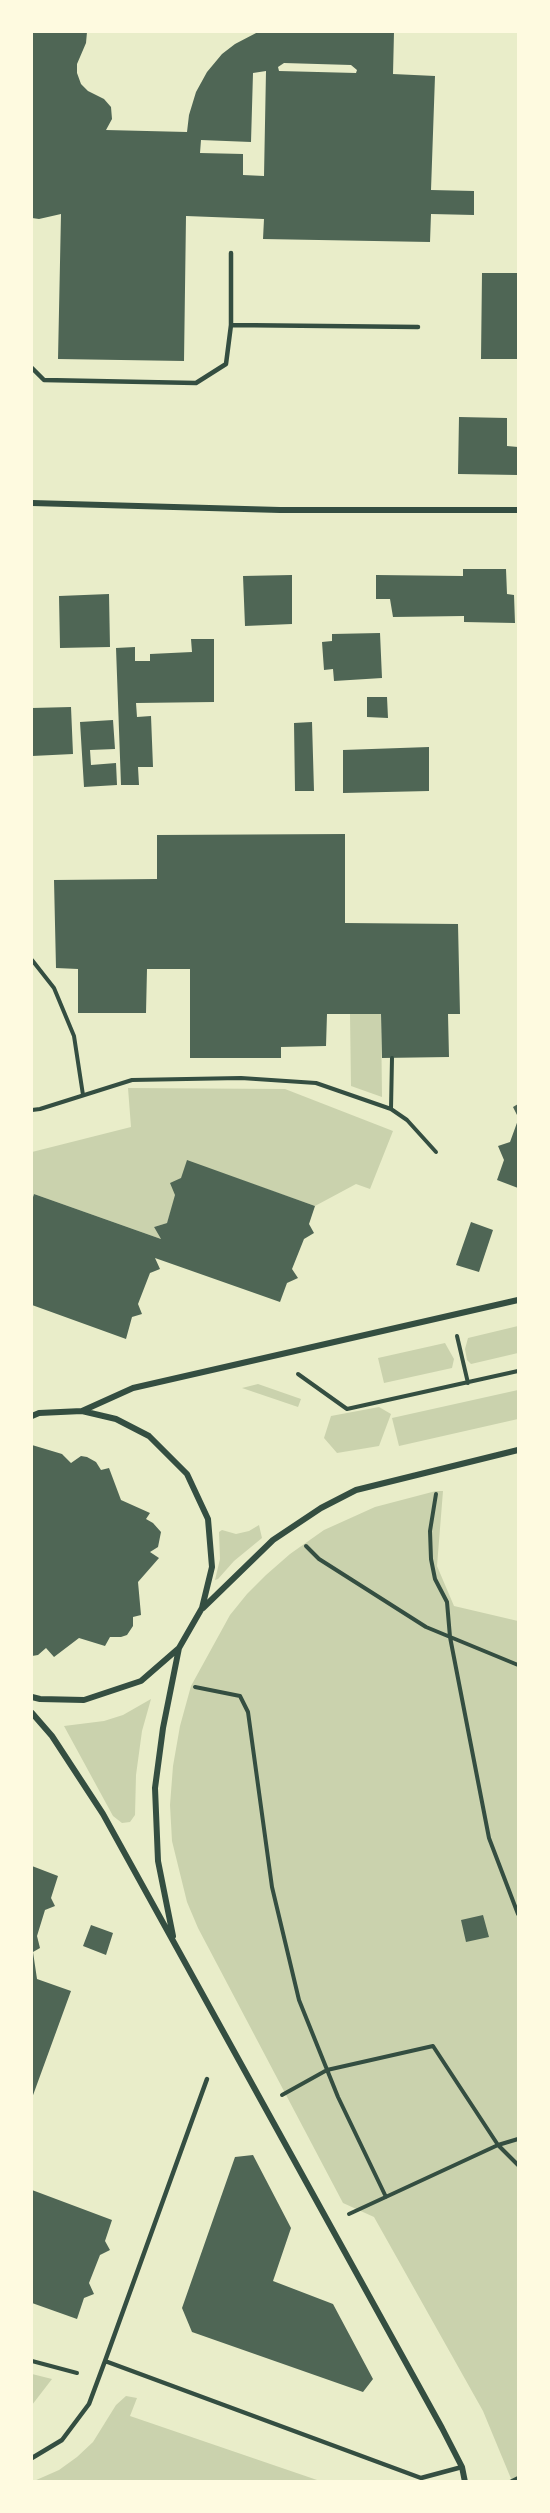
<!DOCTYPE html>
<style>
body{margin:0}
#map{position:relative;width:550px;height:2513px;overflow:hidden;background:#e9edc9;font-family:Jost,sans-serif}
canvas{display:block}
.frame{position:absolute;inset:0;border:33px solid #fefae0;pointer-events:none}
</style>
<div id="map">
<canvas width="550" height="2513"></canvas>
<div class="frame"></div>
</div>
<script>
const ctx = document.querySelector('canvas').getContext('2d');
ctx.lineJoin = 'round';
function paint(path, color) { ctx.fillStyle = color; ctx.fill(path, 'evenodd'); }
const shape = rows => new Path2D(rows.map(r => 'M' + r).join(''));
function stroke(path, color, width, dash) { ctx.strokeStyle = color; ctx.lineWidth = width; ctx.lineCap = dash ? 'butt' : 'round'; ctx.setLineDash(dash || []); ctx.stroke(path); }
const green = shape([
 [350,1014,381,1014,382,1097,351,1086],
 [128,1088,285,1089,393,1131,370,1189,356,1184,315,1206,187,1161,167,1223,154,1227,161,1239,34,1194,32,1200,32,1152,131,1127],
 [518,1326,518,1353,471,1364,467,1360,465,1349,468,1338],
 [445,1343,454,1359,452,1368,384,1383,378,1358],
 [258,1384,301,1399,298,1407,242,1388],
 [518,1390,518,1419,399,1446,392,1418],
 [379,1407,391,1414,379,1446,337,1453,324,1438,331,1416],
 [436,1491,443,1491,437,1566,454,1606,518,1621,518,2481,512,2481,483,2411,374,2217,343,2203,198,1928,187,1902,172,1841,170,1805,173,1766,180,1726,191,1686,230,1615,247,1594,266,1575,290,1554,324,1530,375,1507],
 [259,1525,262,1538,234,1561,218,1579,215,1580,220,1559,219,1532,222,1530,236,1534,249,1531],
 [151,1699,142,1731,136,1775,135,1815,130,1822,122,1823,113,1816,64,1726,104,1721,123,1715],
 [32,2374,52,2379,32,2405],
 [126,2396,137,2398,130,2416,320,2481,34,2481,59,2470,77,2457,93,2442,116,2405]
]);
const building = shape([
 [32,32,87,32,86,43,77,64,77,73,81,84,88,91,104,99,111,107,112,119,106,130,187,132,189,115,196,92,207,72,222,54,235,44,258,32,394,32,393,74,435,76,431,190,474,191,474,215,431,214,430,242,263,239,264,219,186,216,184,361,58,359,61,214,39,219,32,218],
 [284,63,351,65,357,70,356,73,279,71,278,67],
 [266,71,264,176,243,175,243,154,200,153,201,140,251,142,253,73],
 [482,273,518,273,518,359,481,359],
 [459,417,507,418,507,446,518,447,518,475,458,474],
 [463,569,506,569,507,594,514,595,515,623,464,622,464,616,393,617,390,599,376,599,376,575,463,576],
 [292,575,292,624,245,626,243,576],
 [109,594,110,647,60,648,59,596],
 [380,633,382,678,334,681,333,669,324,670,322,642,332,641,332,634],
 [191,639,214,639,214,702,136,703,137,717,151,716,153,767,138,767,139,785,121,785,116,648,135,647,135,661,150,661,150,654,192,652],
 [367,697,387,697,388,718,367,717],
 [71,707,73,754,32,756,32,708],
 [113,720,115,749,90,750,91,765,116,763,117,785,84,787,80,722],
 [312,722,314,791,295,791,294,723],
 [429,747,429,791,343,793,343,750],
 [345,834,345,923,458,924,460,1014,448,1014,449,1057,382,1058,381,1014,327,1014,326,1046,281,1047,281,1058,190,1058,190,969,147,969,146,1013,78,1013,78,969,56,968,54,880,157,879,157,835],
 [518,1104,518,1117,513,1107],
 [518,1120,518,1188,497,1180,504,1160,498,1146,510,1142],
 [187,1160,315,1206,309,1224,314,1233,304,1239,292,1269,298,1278,287,1283,280,1302,155,1258,160,1269,150,1273,138,1304,142,1314,132,1317,126,1339,32,1305,32,1200,34,1194,161,1239,154,1227,167,1223,175,1195,170,1183,181,1178],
 [471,1222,493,1230,479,1272,456,1265],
 [32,1445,62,1454,71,1463,81,1456,87,1457,96,1462,101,1470,109,1468,121,1500,150,1513,146,1519,153,1523,161,1532,158,1547,150,1552,159,1558,138,1582,141,1615,133,1617,133,1626,127,1635,121,1637,110,1637,105,1646,79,1638,54,1657,46,1648,38,1655,32,1656],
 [32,1866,58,1876,51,1898,55,1906,45,1910,37,1936,40,1948,33,1952,37,1979,71,1991,32,2098],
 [483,1915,489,1937,466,1942,461,1920],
 [91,1925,113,1933,106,1955,83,1946],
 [253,2155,291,2228,273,2281,333,2304,373,2379,363,2392,192,2332,182,2308,235,2157],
 [32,2190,112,2220,105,2241,110,2250,100,2255,89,2283,94,2294,84,2298,77,2319,32,2303]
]);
const path = shape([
 [32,960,54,988,74,1036,83,1095],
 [392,1058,391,1109,407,1120,436,1152],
 [32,1110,40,1109,132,1080,241,1078,316,1083,391,1109],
 [457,1336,468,1383],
 [298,1374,347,1409,518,1371],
 [436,1494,430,1531,431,1559,435,1579,447,1602,450,1637,489,1838,518,1914],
 [306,1546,319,1559,426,1627,518,1665],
 [195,1687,240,1696,248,1712,272,1887,299,2000,338,2097,386,2197],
 [282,2095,327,2070,433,2046,498,2145,518,2165],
 [349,2214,498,2145,518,2139],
 [32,2361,77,2373],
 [510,2482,518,2478]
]);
const service = shape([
 [231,325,418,327],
 [32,368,44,380,196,383,226,364,231,325,231,253],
 [207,2079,105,2361,421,2478,462,2467],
 [32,2458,62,2440,89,2404,105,2361]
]);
const minor = shape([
 [32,503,280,510,518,510],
 [82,1411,133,1388,518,1300],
 [32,1416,39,1413,82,1411,116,1419,149,1436,187,1474,208,1519,212,1567,202,1608,179,1648,141,1681,84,1700,40,1699,32,1697],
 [203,1608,273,1540,321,1508,356,1490,518,1450],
 [32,1713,52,1736,103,1814,442,2428,462,2467,465,2482],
 [173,1936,158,1861,155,1788,163,1728,179,1648]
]);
paint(green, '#cad2ad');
paint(building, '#4f6655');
stroke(path, '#344e41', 4);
stroke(service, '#344e41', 4.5);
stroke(minor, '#344e41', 6);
</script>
